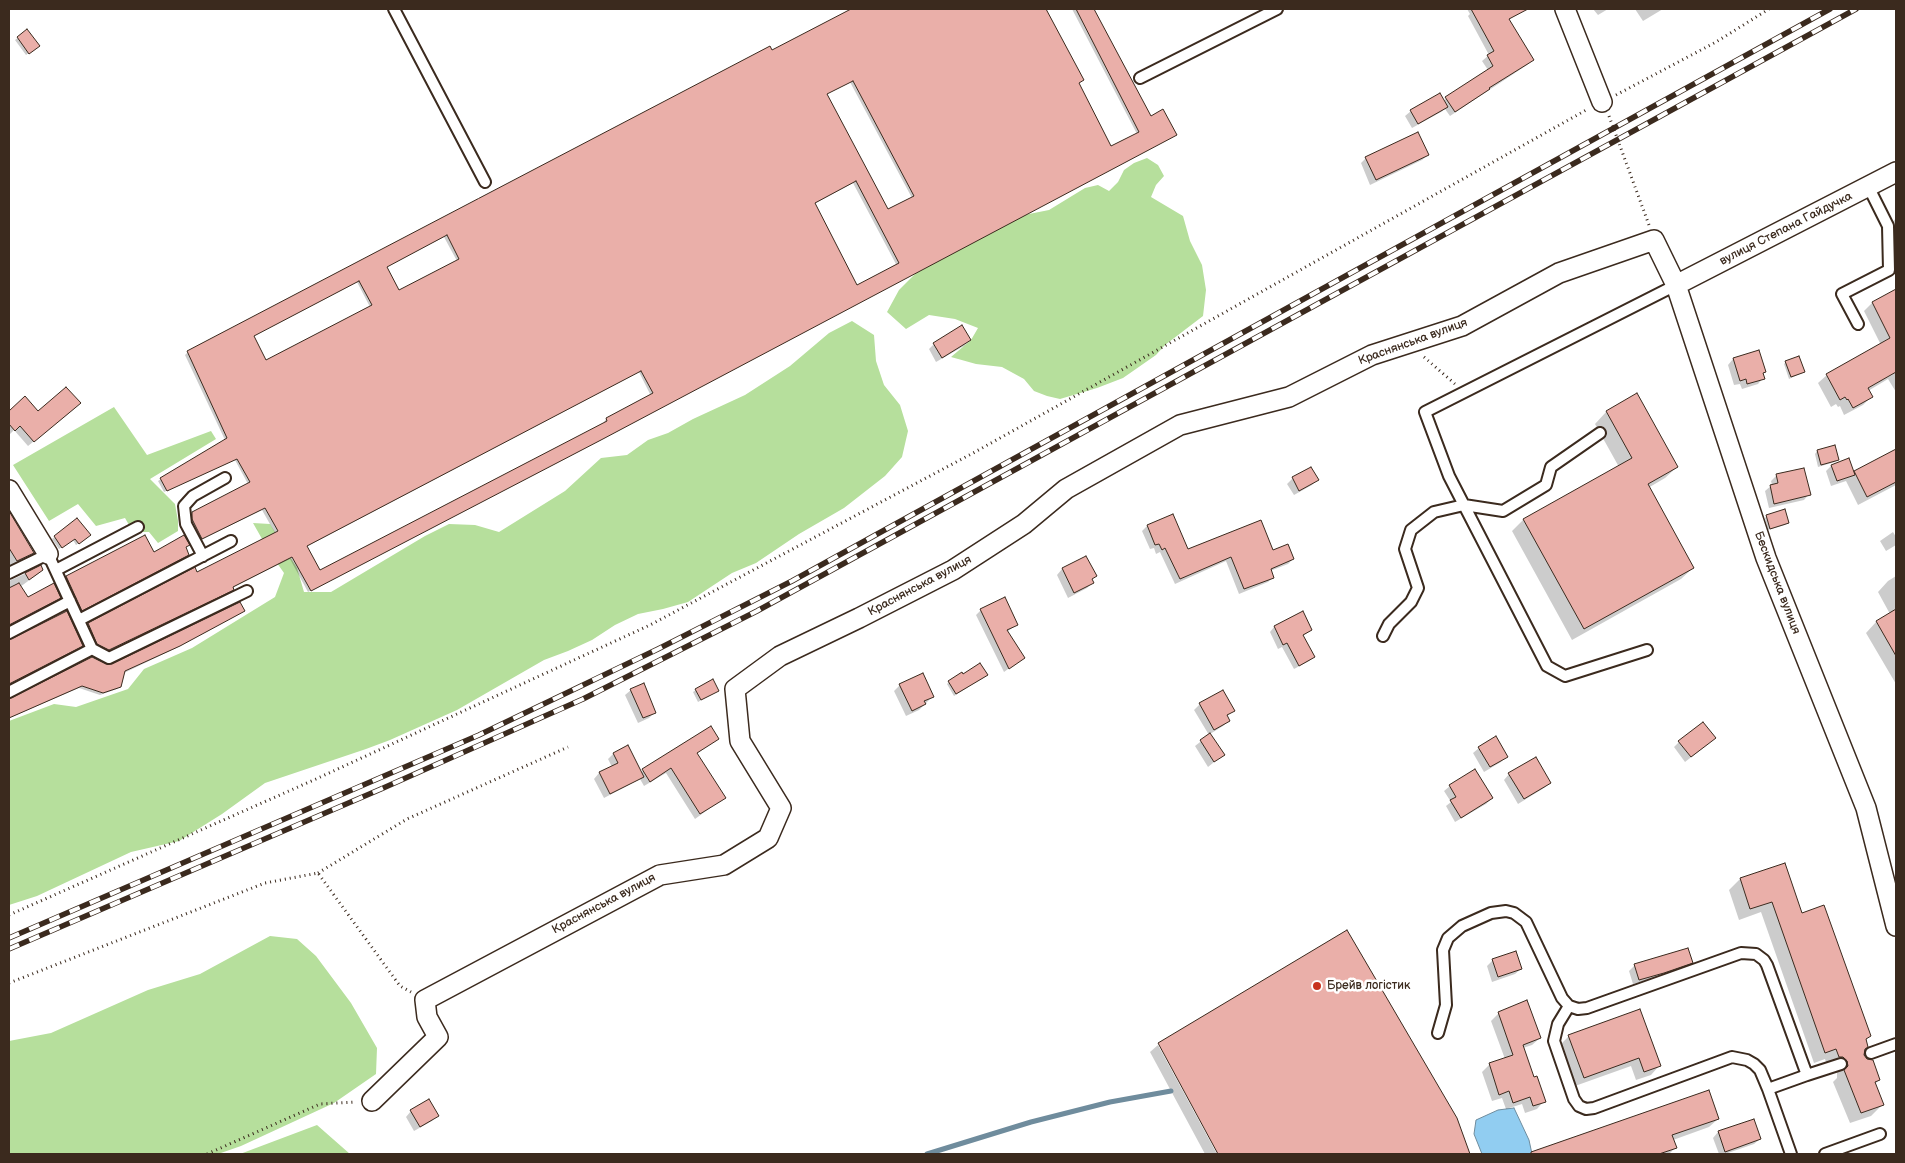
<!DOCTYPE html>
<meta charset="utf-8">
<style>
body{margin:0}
#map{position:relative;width:1905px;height:1163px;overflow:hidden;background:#fff;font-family:"Balsamiq Sans",sans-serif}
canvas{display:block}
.frame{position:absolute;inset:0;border:10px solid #3b2a1e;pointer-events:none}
</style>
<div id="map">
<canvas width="1905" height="1163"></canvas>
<div class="frame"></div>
</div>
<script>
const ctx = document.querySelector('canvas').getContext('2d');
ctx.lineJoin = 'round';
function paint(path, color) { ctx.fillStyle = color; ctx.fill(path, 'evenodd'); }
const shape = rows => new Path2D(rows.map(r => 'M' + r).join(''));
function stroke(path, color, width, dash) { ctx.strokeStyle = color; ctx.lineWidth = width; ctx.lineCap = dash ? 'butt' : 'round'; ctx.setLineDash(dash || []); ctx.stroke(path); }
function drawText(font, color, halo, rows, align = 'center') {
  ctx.font = font + ' "Balsamiq Sans",sans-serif'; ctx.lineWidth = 5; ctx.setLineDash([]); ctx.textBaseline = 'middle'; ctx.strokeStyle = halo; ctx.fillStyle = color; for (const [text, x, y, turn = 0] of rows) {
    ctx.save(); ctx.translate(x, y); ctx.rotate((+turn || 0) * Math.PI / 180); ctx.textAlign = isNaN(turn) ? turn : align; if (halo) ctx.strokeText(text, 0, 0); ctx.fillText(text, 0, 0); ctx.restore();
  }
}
const green = shape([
 [1147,158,1158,165,1164,176,1156,185,1151,197,1183,216,1190,241,1202,265,1206,290,1203,316,1165,345,1156,355,1123,378,1097,388,1060,399,1047,396,1034,391,1024,379,1002,367,976,364,951,357,971,340,978,328,955,319,929,315,906,329,887,312,899,290,917,272,1024,215,1049,210,1085,188,1098,185,1109,191,1118,182,1124,170,1134,163],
 [852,321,874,335,876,361,884,385,900,405,908,431,902,457,885,476,844,508,799,534,756,563,732,573,688,602,663,609,638,614,615,625,592,640,568,651,544,660,457,710,390,740,366,749,265,783,222,814,179,841,131,852,37,896,9,905,9,721,54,704,76,707,128,689,144,669,192,648,275,597,284,573,270,553,253,523,270,524,297,568,304,592,331,592,425,536,449,524,475,525,499,532,565,491,601,458,627,455,648,440,668,433,693,419,745,395,790,366,829,333],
 [114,407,147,455,211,431,216,439,150,479,175,504,178,521,178,531,158,543,149,532,133,532,125,518,96,526,78,504,49,521,13,465],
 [270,936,297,939,316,956,351,1003,377,1048,376,1074,334,1103,241,1146,218,1154,9,1154,9,1041,51,1033,148,990,200,974],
 [317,1125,350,1154,240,1154]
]);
const water = shape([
 [1514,1108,1529,1140,1532,1154,1482,1154,1474,1134,1476,1120,1498,1110,1514,1108]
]);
const shadow = shape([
 [854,9,1046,9,1083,80,1077,84,1111,148,1137,134,1072,9,1093,9,1150,118,1175,134,597,442,308,592,290,559,232,588,230,592,106,652,95,646,86,627,88,624,194,569,196,573,275,533,262,510,199,541,190,522,190,516,248,484,235,460,164,492,158,481,225,440,185,355,188,352,770,48,772,52],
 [850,82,912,198,887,211,826,94],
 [853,183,897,266,857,287,814,204],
 [444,237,457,261,398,292,386,267],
 [357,282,370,307,266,361,253,336],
 [639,372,651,396,606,419,604,422,605,424,319,572,306,547],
 [1467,9,1511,9,1515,15,1509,20,1532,60,1527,65,1450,116,1445,109,1441,112,1412,128,1405,116,1411,111,1443,101,1488,70,1482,61,1489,55,1468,16,1470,14],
 [1593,9,1608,9,1598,15],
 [1635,9,1663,9,1643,21],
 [27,31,36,48,26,55,15,40],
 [1428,155,1422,160,1370,185,1361,163,1366,158],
 [1896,218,1896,260,1884,235,1893,226,1892,223],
 [1896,291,1896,340,1893,342,1896,347,1896,392,1888,379,1868,391,1871,397,1863,405,1844,415,1840,406,1838,407,1836,404,1831,407,1818,383,1827,375,1881,345,1864,311,1872,303],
 [970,340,964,346,936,362,929,349,934,344],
 [1758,351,1765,372,1762,374,1763,378,1758,384,1742,389,1740,384,1734,385,1728,365,1733,359],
 [1786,362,1804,372,1789,379,1784,364],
 [1637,395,1677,467,1665,478,1648,488,1693,568,1681,579,1572,640,1512,531,1523,520,1619,467,1595,424,1606,412],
 [25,398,38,413,74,409,28,446,14,430,9,435,9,412],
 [1834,447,1837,460,1835,462,1818,467,1815,454,1817,451],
 [1896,450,1896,485,1858,505,1846,481,1831,486,1826,471,1831,466,1853,473],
 [1803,469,1809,494,1804,500,1769,508,1765,491,1772,485,1771,481,1776,476],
 [1293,478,1317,480,1312,485,1294,495,1287,484],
 [9,514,33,553,9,566],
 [1172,515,1188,551,1272,551,1293,559,1288,564,1270,571,1273,577,1268,582,1239,594,1226,561,1175,584,1160,552,1156,554,1154,548,1150,549,1142,531,1147,526],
 [1767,516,1788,523,1785,525,1768,530,1765,518],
 [77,519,87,538,76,545,73,540,59,549,52,539],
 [1893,532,1896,537,1896,545,1886,551,1880,541],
 [188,545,185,548,188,555,185,557,79,612,64,580,67,577],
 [1086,558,1095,576,1091,580,1092,583,1087,588,1068,598,1057,575,1062,569],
 [40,567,39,573,20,587,27,598,59,598,9,626,9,581],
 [1896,576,1896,684,1866,633,1876,622,1890,614,1878,592,1888,581],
 [981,610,1016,625,1007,632,1023,658,1004,672,976,615],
 [240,613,176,648,124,673,120,686,117,689,100,695,79,688,9,718,9,699,106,665,112,665],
 [1274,627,1311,630,1303,636,1314,657,1309,661,1294,669,1282,647,1278,649,1270,632],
 [13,640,82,646,9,685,9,641],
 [984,677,954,696,947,684,949,682],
 [900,685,933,696,919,710,906,716,894,691],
 [631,690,655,712,649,718,638,723,625,695],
 [696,690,718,691,698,702,693,692],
 [1200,704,1233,711,1226,717,1228,721,1223,726,1210,734,1224,754,1208,767,1195,746,1209,735,1194,710],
 [718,738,696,754,724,798,695,819,666,773,644,786,640,779,604,798,594,779,599,773,612,767,608,759,613,754,628,747,641,772],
 [1679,742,1708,744,1685,762,1674,747],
 [1479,748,1506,756,1501,762,1484,772,1473,753],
 [1509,774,1550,783,1544,788,1518,804,1504,780],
 [1450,786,1492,798,1486,804,1455,822,1446,806,1451,802,1444,791],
 [1740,879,1801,914,1869,1036,1865,1041,1863,1055,1879,1080,1875,1084,1882,1105,1871,1116,1850,1123,1833,1082,1837,1078,1837,1073,1832,1068,1828,1068,1825,1059,1814,1063,1761,912,1739,920,1729,890],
 [1347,932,1456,1118,1468,1154,1219,1154,1161,1044,1158,1044],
 [1515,953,1521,969,1515,974,1492,982,1487,966,1492,961],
 [1692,962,1686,968,1633,984,1629,971,1635,965],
 [1639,1011,1659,1066,1651,1075,1636,1080,1631,1066,1575,1086,1560,1045,1569,1036],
 [1499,1013,1540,1038,1532,1045,1523,1048,1533,1079,1544,1101,1537,1109,1525,1113,1522,1104,1506,1109,1502,1098,1492,1101,1482,1072,1489,1065,1505,1059,1491,1021],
 [1158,1045,1217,1154,1205,1154,1150,1052],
 [411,1111,437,1115,432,1121,414,1131,406,1117],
 [1718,1119,1709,1127,1673,1140,1675,1148,1669,1154,1540,1154,1547,1148],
 [1753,1120,1760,1139,1754,1144,1725,1154,1719,1154,1713,1138,1718,1132]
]);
const stream = shape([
 [927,1154,1031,1122,1110,1102,1171,1091]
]);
const building = shape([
 [851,9,1046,9,1084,80,1079,83,1111,146,1139,132,1076,9,1094,9,1151,116,1163,109,1177,135,601,440,311,591,292,557,233,587,234,590,109,650,97,644,88,623,195,567,197,572,278,531,265,508,202,539,192,519,192,512,250,482,237,459,167,491,160,478,227,438,187,351,770,46,772,50,851,9],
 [853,81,914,196,888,209,827,94,853,81],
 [856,181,899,263,857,285,815,203,856,181],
 [447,235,459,259,399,290,387,267,447,235],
 [359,281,372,305,266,360,254,336,359,281],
 [641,371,653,393,606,418,607,421,320,570,307,546,641,371],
 [1471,9,1528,9,1509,19,1534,60,1489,88,1490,89,1455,112,1445,97,1493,66,1487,55,1494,51,1471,9],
 [27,29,40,46,29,54,17,37,27,29],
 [1440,93,1448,107,1418,124,1410,110,1440,93],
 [1418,132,1429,155,1376,180,1365,157,1418,132],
 [1896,289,1896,372,1868,388,1873,397,1853,408,1848,399,1847,400,1845,397,1840,400,1826,374,1890,338,1872,302,1896,289],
 [962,325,971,340,942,358,933,343,962,325],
 [1759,350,1766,372,1763,373,1765,379,1747,384,1746,379,1740,381,1733,358,1759,350],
 [1799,356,1805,372,1791,377,1785,361,1799,356],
 [66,387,81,403,34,442,20,426,15,431,9,424,9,411,25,396,38,411,66,387],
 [1637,393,1678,467,1648,484,1694,568,1584,629,1523,519,1632,458,1606,411,1637,393],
 [1835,445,1839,460,1821,465,1817,450,1835,445],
 [1896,449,1896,482,1867,497,1854,471,1896,449],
 [1849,458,1855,475,1837,481,1831,465,1849,458],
 [1311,467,1319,480,1299,491,1292,477,1311,467],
 [1804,468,1811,495,1774,504,1770,485,1778,483,1776,474,1804,468],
 [1785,509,1789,523,1770,529,1766,515,1785,509],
 [9,511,34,553,17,561,9,548,9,511],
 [1173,514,1188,549,1261,520,1273,550,1288,544,1294,559,1271,569,1274,578,1244,589,1231,557,1180,579,1165,548,1162,550,1159,544,1155,545,1147,525,1173,514],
 [77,518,91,535,79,544,75,539,62,548,54,536,77,518],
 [145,535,154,552,184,535,190,545,186,547,189,555,82,611,66,576,145,535],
 [1086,556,1097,576,1092,579,1094,583,1074,593,1062,568,1086,556],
 [41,565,43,570,29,580,25,573,41,565],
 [19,583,28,597,54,583,61,598,9,625,9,588,19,583],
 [1005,597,1018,625,1007,630,1025,658,1009,669,980,609,1005,597],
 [240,602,245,611,180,646,125,671,121,687,103,693,82,686,9,718,9,699,92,657,106,664,112,664,240,602],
 [1896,609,1896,656,1876,621,1896,609],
 [67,611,83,646,9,684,9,640,67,611],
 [1303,611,1312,630,1303,635,1315,657,1299,666,1287,643,1283,645,1274,626,1303,611],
 [980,663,988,675,956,694,948,681,962,672,963,674,980,663],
 [923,673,934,697,924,701,926,704,912,711,899,684,923,673],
 [713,679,719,691,701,700,695,689,713,679],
 [644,683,656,713,643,718,630,689,644,683],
 [1223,690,1235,711,1227,715,1230,721,1214,730,1199,703,1223,690],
 [1703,722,1716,738,1691,757,1678,741,1703,722],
 [711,726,719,739,697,753,726,798,700,814,671,768,650,782,642,769,711,726],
 [1210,733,1225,755,1214,762,1200,740,1210,733],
 [1496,736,1508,757,1490,767,1478,747,1496,736],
 [628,745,644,777,610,794,599,772,618,763,613,753,628,745],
 [1536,757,1551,783,1524,799,1508,773,1536,757],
 [1475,769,1493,798,1461,818,1450,800,1456,797,1449,785,1475,769],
 [1785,863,1802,913,1824,905,1871,1036,1866,1039,1868,1047,1865,1049,1864,1055,1867,1059,1873,1060,1880,1080,1875,1082,1884,1105,1861,1113,1844,1070,1848,1066,1847,1061,1843,1057,1839,1057,1836,1049,1825,1053,1772,902,1750,909,1740,878,1785,863],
 [1347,930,1457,1118,1470,1154,1218,1154,1158,1043,1347,930],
 [1688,948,1693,963,1664,973,1639,980,1634,964,1688,948],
 [1516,951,1522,969,1498,977,1492,959,1516,951],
 [1527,1000,1541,1038,1523,1045,1534,1077,1537,1076,1546,1102,1533,1106,1530,1097,1513,1103,1509,1091,1499,1095,1489,1063,1513,1055,1498,1012,1527,1000],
 [1640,1009,1661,1066,1644,1072,1639,1058,1584,1078,1568,1035,1640,1009],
 [1709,1090,1719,1119,1672,1135,1677,1148,1659,1154,1531,1154,1531,1152,1709,1090],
 [429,1099,439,1116,420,1127,410,1110,429,1099],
 [1754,1119,1761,1139,1725,1152,1718,1131,1754,1119]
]);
const path = shape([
 [1616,95,1716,42,1769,9],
 [1609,116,1649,225],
 [1424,357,1455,384],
 [318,873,407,819,568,747],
 [9,915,316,779,650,625,975,452,1588,109],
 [9,983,265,883,318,873,400,986,411,992],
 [207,1154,320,1104,355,1102]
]);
const lane = shape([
 [394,9,485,182],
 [1140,78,1277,9],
 [1858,324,1842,294,1889,270,1888,226,1868,186],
 [203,556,186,524,184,506,193,496,225,478],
 [56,570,138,527],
 [9,573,48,554,92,649],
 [79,620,231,541],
 [9,633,70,601],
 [1383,636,1389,624,1411,602,1418,588,1405,549,1411,530,1434,512,1464,505,1503,511,1546,485,1551,467,1600,433],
 [1647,650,1565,676,1547,666,1449,476,1425,412,1676,285],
 [9,692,92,649,109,658,247,591],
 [1569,1006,1558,1024,1554,1041,1574,1099,1579,1106,1586,1109,1594,1108,1732,1057,1747,1060,1754,1064,1760,1070,1768,1089,1807,1075],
 [1438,1033,1446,1005,1443,950,1448,938,1462,926,1491,913,1506,911,1514,913,1526,922,1562,998,1569,1006,1578,1009,1587,1008,1741,953,1756,954,1764,960,1767,965,1807,1075,1841,1064],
 [1871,1053,1896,1044],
 [1768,1089,1791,1154],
 [1825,1154,1880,1134]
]);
const street = shape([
 [1565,9,1602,102],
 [1676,285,1896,172],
 [9,490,48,554],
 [372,1101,438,1037,427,1017,425,1000,660,875,724,865,768,838,781,808,740,741,735,689,780,656,859,618,953,570,1024,524,1066,489,1180,425,1289,397,1372,355,1462,326,1559,273,1654,240,1676,285,1766,558,1866,808,1896,926]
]);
const rail = shape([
 [9,938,479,735,658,649,792,581,1830,9],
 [9,949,381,789,583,699,757,611,1856,9]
]);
const markers = [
 [1317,986,5,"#c8321e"]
];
const streetNames = [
 ["вулиця Степана Гайдучка",1786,229,-27],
 ["Краснянська вулиця",1413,342,-20],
 ["Бескидська вулиця",1777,583,69],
 ["Краснянська вулиця",920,586,-28],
 ["Краснянська вулиця",604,904,-28]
];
const poiNames = [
 ["Брейв логістик",1327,986]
];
paint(green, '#b6df9c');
paint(water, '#91cdf1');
stroke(water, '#6f8c9d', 1);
paint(shadow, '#0003');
stroke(stream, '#6f8c9d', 5);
paint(building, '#eaafa9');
stroke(building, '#3b2a1e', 1);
stroke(lane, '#3b2a1e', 14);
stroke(street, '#3b2a1e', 22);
stroke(path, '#3b2a1e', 3, [1, 4]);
stroke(lane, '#fff', 10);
stroke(street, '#fff', 19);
stroke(rail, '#3b2a1e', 5.5);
stroke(rail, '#fff', 4, [11]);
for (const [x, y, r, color] of markers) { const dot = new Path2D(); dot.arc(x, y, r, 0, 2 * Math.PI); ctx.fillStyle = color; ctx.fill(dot); stroke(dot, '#fff', 2); }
drawText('12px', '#3b2a1e', '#fff', streetNames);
drawText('12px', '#3b2a1e', '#fff', poiNames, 'left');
</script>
